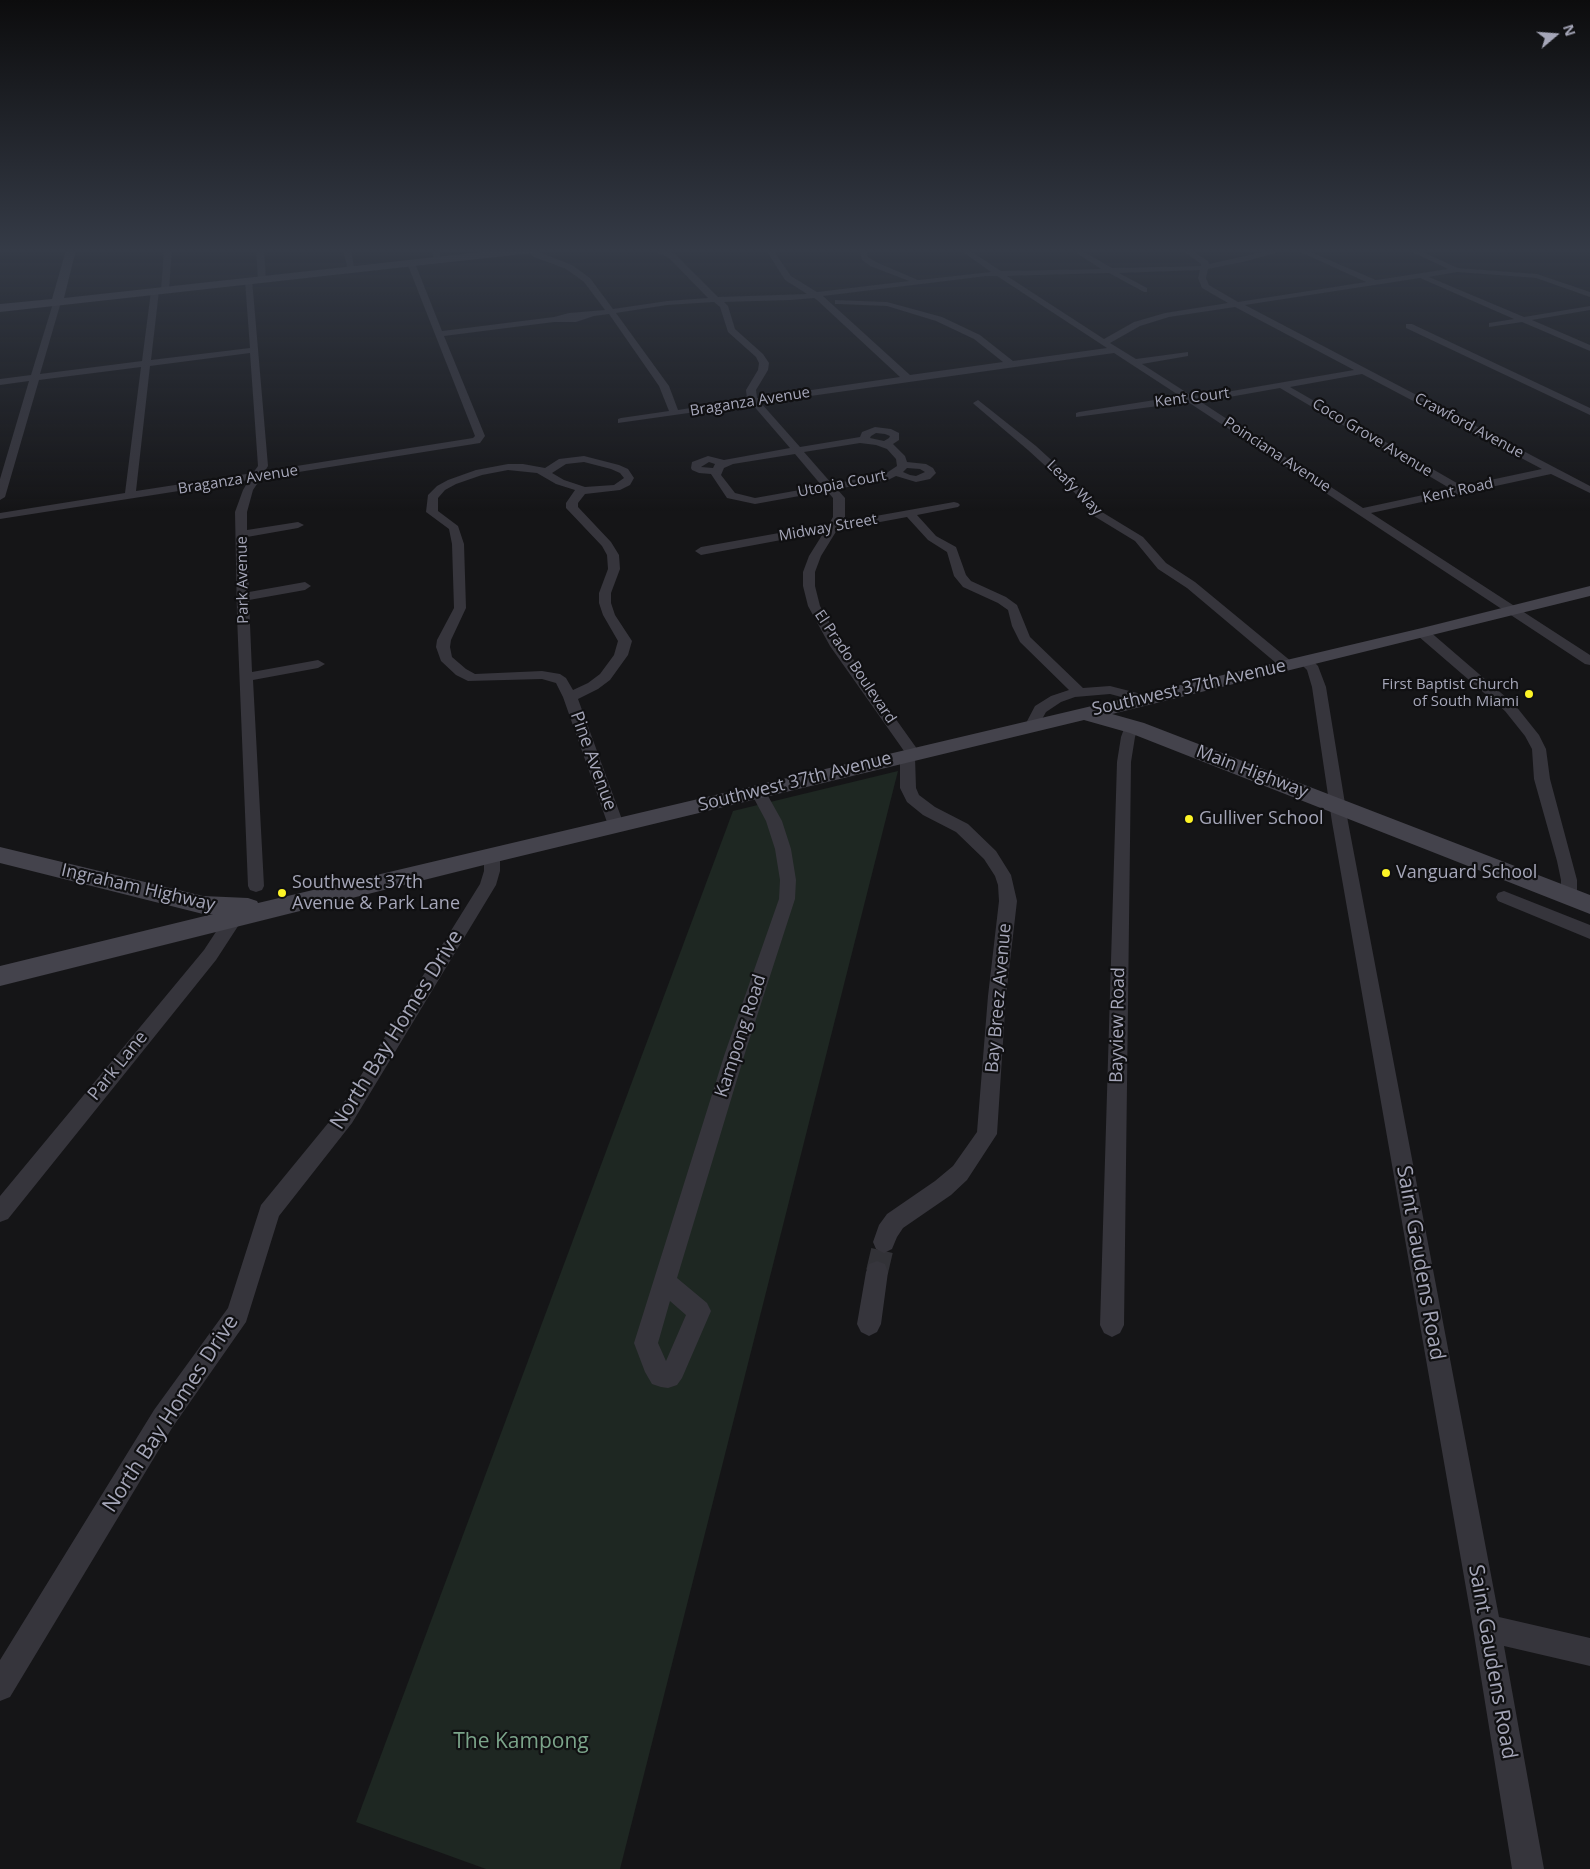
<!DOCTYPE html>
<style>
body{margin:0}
#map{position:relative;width:1590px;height:1869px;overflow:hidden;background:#151517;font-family:"Open Sans",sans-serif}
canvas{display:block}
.north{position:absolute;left:1530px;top:10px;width:50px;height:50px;-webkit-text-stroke:4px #101012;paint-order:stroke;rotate:72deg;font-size:14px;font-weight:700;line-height:20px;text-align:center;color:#a5a6b8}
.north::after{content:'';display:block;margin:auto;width:18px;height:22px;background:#a5a6b8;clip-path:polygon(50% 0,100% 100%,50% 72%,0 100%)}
</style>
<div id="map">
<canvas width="1590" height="1869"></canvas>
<div class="north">N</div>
</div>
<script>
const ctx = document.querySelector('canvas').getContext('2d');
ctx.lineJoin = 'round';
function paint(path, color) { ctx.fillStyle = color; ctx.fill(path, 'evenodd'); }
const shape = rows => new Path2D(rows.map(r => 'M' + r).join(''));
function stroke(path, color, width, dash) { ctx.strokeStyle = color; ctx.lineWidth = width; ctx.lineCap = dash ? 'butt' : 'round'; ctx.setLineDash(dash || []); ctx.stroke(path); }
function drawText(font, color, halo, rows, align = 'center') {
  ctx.font = font + ' "Open Sans",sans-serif'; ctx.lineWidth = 4.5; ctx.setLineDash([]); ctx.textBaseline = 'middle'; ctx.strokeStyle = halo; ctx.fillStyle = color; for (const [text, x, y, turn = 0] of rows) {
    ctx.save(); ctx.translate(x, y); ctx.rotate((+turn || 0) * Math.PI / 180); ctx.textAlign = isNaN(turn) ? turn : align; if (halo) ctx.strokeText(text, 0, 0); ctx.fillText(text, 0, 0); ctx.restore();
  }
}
const green = shape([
 [898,771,620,1869,486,1869,356,1822,733,811]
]);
const streetTunnel = shape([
 [877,1272,884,1242]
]);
const street = shape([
 [164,250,172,250,169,290,165,292,161,290,164,250],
 [256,250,264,250,266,280,262,282,258,280,256,250],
 [343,250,351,250,355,272,348,270,343,250],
 [431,250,439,250,442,263,436,263,431,250],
 [527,250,534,250,572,265,590,278,613,309,667,301,708,298,669,258,653,250,664,250,675,254,718,297,807,294,785,280,766,250,773,250,791,276,817,292,909,281,870,266,862,260,859,250,866,250,868,257,876,262,918,280,991,272,960,250,969,250,1001,271,1101,269,1072,250,1081,250,1112,268,1201,266,1201,264,1182,250,1191,250,1208,261,1209,264,1272,250,1286,250,1243,262,1208,269,1206,278,1209,285,1238,302,1366,282,1296,250,1306,250,1376,280,1448,269,1408,250,1418,250,1458,268,1537,274,1590,292,1590,297,1536,278,1457,272,1429,277,1524,317,1590,306,1590,310,1532,320,1590,345,1590,351,1522,322,1489,327,1489,323,1514,319,1420,278,1245,305,1590,486,1590,493,1551,474,1371,513,1590,655,1590,665,1585,664,1188,402,1076,417,1076,413,1079,412,1180,396,1114,353,761,403,800,447,860,437,862,432,875,427,891,429,899,433,899,440,893,444,905,456,907,462,926,464,933,468,936,473,930,479,916,482,896,476,888,480,837,489,845,498,845,517,842,522,954,502,958,503,960,505,958,507,917,515,936,536,956,547,966,575,971,581,1006,597,1017,605,1030,637,1083,688,1110,686,1149,696,1151,699,1144,703,1110,694,1075,697,1061,702,1046,712,1037,728,1027,728,1025,725,1035,706,1051,696,1069,690,1020,642,1012,626,1008,610,998,603,963,587,954,576,947,552,928,540,907,517,837,530,821,556,815,572,815,586,820,606,843,645,920,753,915,757,916,788,919,795,935,807,968,824,996,851,1011,875,1017,901,1006,996,997,1134,967,1180,951,1195,903,1228,897,1237,892,1249,884,1253,876,1249,873,1242,879,1225,887,1214,935,1181,953,1166,977,1132,988,996,999,901,998,885,995,876,984,859,956,832,923,815,907,802,900,788,900,755,904,751,830,646,808,606,803,586,803,572,809,556,824,532,701,555,695,551,701,547,829,524,833,517,833,498,827,491,755,504,727,498,711,474,699,473,692,470,691,468,692,462,708,456,724,460,790,448,752,404,618,423,618,419,621,418,669,411,659,386,609,314,594,316,576,322,554,322,444,336,485,436,480,443,261,478,253,490,247,512,247,530,298,522,304,525,298,528,247,537,249,592,305,582,311,586,305,590,249,600,252,672,318,660,325,664,318,668,253,680,264,886,262,890,256,892,250,890,248,886,237,616,235,512,243,490,249,480,0,519,0,513,125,493,141,367,39,380,5,497,0,500,0,479,29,381,0,385,0,379,31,375,54,300,61,302,40,374,142,361,151,291,155,289,159,291,151,360,250,348,245,281,252,279,268,466,265,471,473,438,475,436,407,263,411,261,415,263,442,331,554,317,569,313,605,310,584,282,566,269,534,257,527,250],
 [1200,270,1198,278,1202,288,1228,303,1165,313,1134,322,1104,339,1007,276,1109,273,1144,292,1147,292,1147,288,1119,273,1200,270],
 [987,276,997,276,1107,348,1013,361,980,335,942,317,887,302,835,300,835,304,838,304,887,306,936,321,974,339,1003,362,910,375,823,296,987,276],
 [814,298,817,300,900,377,757,398,756,390,768,370,769,363,763,354,735,329,728,306,724,302,791,300,814,298],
 [714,302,720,307,728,332,756,357,759,363,758,370,746,390,747,399,678,410,669,386,616,313,667,305,714,302],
 [1235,307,1354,370,1203,396,1192,396,1142,364,1188,356,1188,352,1136,359,1110,343,1140,326,1169,317,1235,307],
 [250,353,258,466,253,473,136,491,150,366,250,353],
 [1362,374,1542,469,1462,486,1290,387,1362,374],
 [1280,388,1451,489,1363,508,1201,402,1280,388],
 [876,433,885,434,890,436,889,438,884,441,870,438,871,436,876,433],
 [860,443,876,445,887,449,896,459,897,466,885,474,832,484,804,452,860,443],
 [795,454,822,486,755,498,735,493,721,475,724,468,733,464,795,454],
 [709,462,715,464,713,468,701,467,709,462],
 [907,468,920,469,925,472,916,476,910,475,903,472,907,468],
 [1406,324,1412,324,1590,408,1590,415,1406,328,1406,324],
 [978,400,1036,446,1083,489,1097,509,1143,537,1166,563,1195,582,1292,662,1294,665,1292,668,1282,668,1187,588,1158,569,1135,541,1089,513,1075,493,1028,450,975,405,973,403,978,400],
 [584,456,619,465,628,469,634,478,630,485,620,490,585,494,578,503,578,507,611,542,619,555,620,569,611,593,611,603,615,615,632,641,628,655,610,680,598,689,578,699,624,825,622,829,616,830,610,829,608,825,563,697,556,683,542,679,468,681,456,675,441,661,436,647,437,640,454,608,452,544,449,529,426,512,428,495,437,486,448,480,476,470,508,464,523,464,545,468,559,459,584,456],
 [584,462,611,469,620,473,624,478,614,485,585,487,564,480,552,473,566,464,584,462],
 [508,470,537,473,556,484,575,490,566,503,566,508,602,546,607,555,608,569,599,593,599,603,603,615,618,641,614,655,600,674,588,683,573,690,566,678,560,674,542,671,475,674,466,669,452,657,450,647,451,640,466,608,464,544,458,526,438,511,438,498,445,490,456,484,482,475,508,470],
 [1423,629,1428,630,1515,705,1539,735,1546,749,1550,779,1577,880,1577,897,1575,901,1569,903,1563,901,1561,897,1561,880,1557,861,1534,779,1532,749,1525,736,1505,711,1418,636,1416,633,1418,630,1423,629],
 [1305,657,1310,658,1318,666,1326,687,1348,822,1499,1617,1590,1638,1590,1666,1504,1646,1544,1869,1512,1869,1473,1628,1332,822,1312,687,1307,670,1298,661,1305,657],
 [1132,722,1137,723,1139,726,1135,737,1131,762,1124,1325,1120,1333,1112,1337,1104,1333,1100,1325,1117,762,1121,737,1125,726,1127,723,1132,722],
 [758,786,763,787,782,821,791,849,796,880,795,899,745,1053,677,1278,707,1303,711,1311,682,1378,677,1385,668,1388,661,1387,652,1384,645,1372,634,1343,725,1053,779,899,780,880,775,849,766,821,750,791,753,787,758,786],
 [670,1301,686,1315,666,1361,658,1343,670,1301],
 [492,849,498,851,500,855,500,871,496,885,352,1123,279,1216,246,1322,172,1428,10,1697,0,1701,0,1660,154,1410,228,1308,261,1205,338,1111,350,1093,480,884,484,871,484,855,486,851,492,849],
 [1504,891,1590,925,1590,939,1498,901,1496,897,1498,893,1504,891],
 [233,914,239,915,242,920,216,960,8,1219,0,1222,0,1196,204,950,227,915,233,914],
 [877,1261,885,1264,888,1272,881,1324,877,1332,869,1336,861,1332,857,1324,866,1272,869,1264,877,1261]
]);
const secondary = shape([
 [66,250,76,250,64,298,499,250,537,250,532,253,0,312,0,304,52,299,66,250],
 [1590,586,1590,596,1112,714,1144,723,1590,895,1590,914,1130,733,1084,720,492,863,0,986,0,966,213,914,203,914,0,863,0,847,203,896,248,898,257,901,258,903,1422,628,1590,586]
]);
const markers = [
 [1529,694,5,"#fdf426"],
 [1189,819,5,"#fdf426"],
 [1386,873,5,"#fdf426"],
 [282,893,5,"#fdf426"]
];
const farStreetnames = [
 ["Kent Court",1192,398,-7],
 ["Braganza Avenue",750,402,-9],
 ["Crawford Avenue",1469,426,28],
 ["Coco Grove Avenue",1372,438,31],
 ["Poinciana Avenue",1277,455,33],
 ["Braganza Avenue",238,480,-9],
 ["Utopia Court",842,484,-11],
 ["Leafy Way",1074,488,45],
 ["Kent Road",1458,491,-12],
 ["Midway Street",828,528,-10],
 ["Park Avenue",243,580,-91],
 ["El Prado Boulevard",855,667,56]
];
const farPoinames = [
 ["First Baptist Church",1519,685],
 ["of South Miami",1519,702]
];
const streetNames = [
 ["Southwest 37th Avenue",1189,688,-13],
 ["Pine Avenue",593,761,70],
 ["Main Highway",1252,772,21],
 ["Southwest 37th Avenue",795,782,-14],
 ["Ingraham Highway",138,888,13],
 ["Bay Breez Avenue",999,998,-85],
 ["Bayview Road",1118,1025,-89],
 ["Kampong Road",741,1036,-72],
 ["Park Lane",118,1066,-51]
];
const poiNames = [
 ["Gulliver School",1199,819],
 ["Vanguard School",1396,873],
 ["Southwest 37th",292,883],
 ["Avenue & Park Lane",292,904]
];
const nearStreetnames = [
 ["North Bay Homes Drive",397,1030,-58],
 ["Saint Gaudens Road",1420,1263,80],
 ["North Bay Homes Drive",171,1414,-57],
 ["Saint Gaudens Road",1492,1662,80]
];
const nearParknames = [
 ["The Kampong",521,1742]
];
paint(green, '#1e2722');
stroke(streetTunnel, '#323237', 22, [22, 11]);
paint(street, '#36353c');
paint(secondary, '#44434c');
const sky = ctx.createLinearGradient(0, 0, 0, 512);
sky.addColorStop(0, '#0c0c0d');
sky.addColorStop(0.49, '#353b47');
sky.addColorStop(1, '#353b4700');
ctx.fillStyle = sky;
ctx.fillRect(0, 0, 1590, 512);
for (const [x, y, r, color] of markers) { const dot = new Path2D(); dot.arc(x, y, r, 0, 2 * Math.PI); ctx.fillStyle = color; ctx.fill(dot); stroke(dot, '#101012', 2); }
drawText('15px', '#a5a6b8', '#101012', farStreetnames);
drawText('15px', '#a5a6b8', '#101012', farPoinames, 'right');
drawText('18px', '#a5a6b8', '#101012', streetNames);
drawText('18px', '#a5a6b8', '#101012', poiNames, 'left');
drawText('21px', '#a5a6b8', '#101012', nearStreetnames);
drawText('21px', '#7ba48a', '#101012', nearParknames);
</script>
